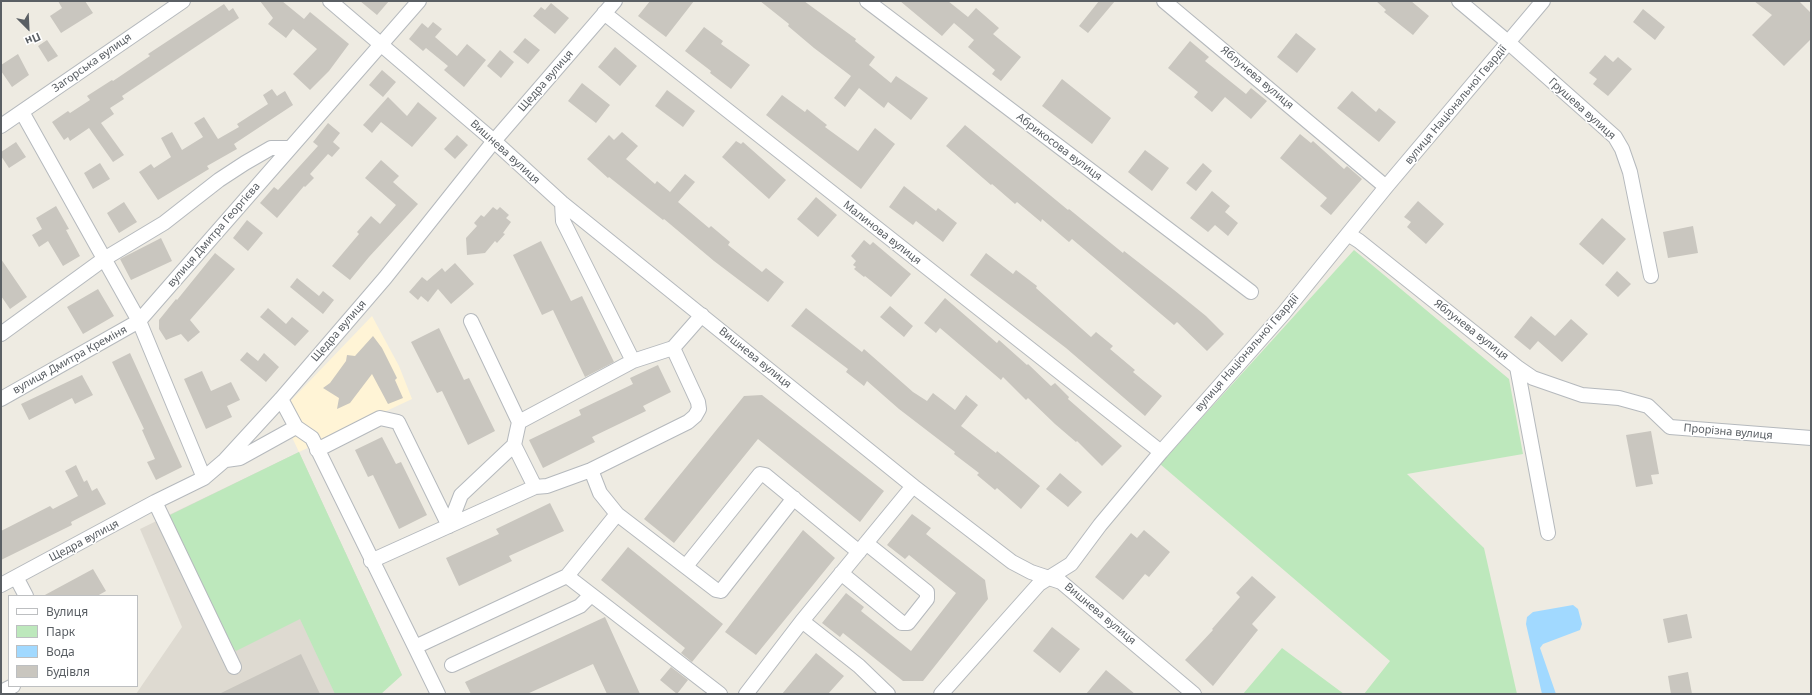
<!DOCTYPE html>
<meta charset="utf-8">
<style>
body{margin:0}
#map{position:relative;width:1812px;height:695px;overflow:hidden;background:#eeebe2;font-family:"Noto Sans",sans-serif}
canvas{display:block}
.frame{position:absolute;inset:0;border:2px solid #5a5f64;pointer-events:none}
.legend{position:absolute;left:8px;top:595px;width:130px;height:92px;box-sizing:border-box;background:#fff;border:1px solid #bdbfc1;margin:0;padding:5px 7px;list-style:none;font-size:12px;color:#5a5f64}
.legend li{display:flex;align-items:center;gap:8px;height:20px}
.legend b{width:20px;border:1px solid #bdbfc1}
.north{position:absolute;left:8px;top:8px;width:40px;height:40px;-webkit-text-stroke:3px #fff;paint-order:stroke;rotate:156deg;font-size:11px;font-weight:700;line-height:16px;text-align:center;color:#5a5f64}
.north::after{content:'';display:block;margin:auto;width:14px;height:18px;background:#5a5f64;clip-path:polygon(50% 0,100% 100%,50% 72%,0 100%)}
</style>
<div id="map">
<canvas width="1812" height="695"></canvas>
<div class="frame"></div>
<ul class="legend">
<li><b style="height:5px;background:#fff"></b>Вулиця</li>
<li><b style="height:11px;background:#bde8bc"></b>Парк</li>
<li><b style="height:11px;background:#a1d9ff"></b>Вода</li>
<li><b style="height:11px;background:#c9c6bf"></b>Будівля</li>
</ul>
<div class="north">Пн</div>
</div>
<script>
const ctx = document.querySelector('canvas').getContext('2d');
ctx.lineJoin = 'round';
function paint(path, color) { ctx.fillStyle = color; ctx.fill(path, 'evenodd'); }
const shape = rows => new Path2D(rows.map(r => 'M' + r).join(''));
function stroke(path, color, width, dash) { ctx.strokeStyle = color; ctx.lineWidth = width; ctx.lineCap = dash ? 'butt' : 'round'; ctx.setLineDash(dash || []); ctx.stroke(path); }
function drawText(font, color, halo, rows, align = 'center') {
  ctx.font = font + ' "Noto Sans",sans-serif'; ctx.lineWidth = 3; ctx.setLineDash([]); ctx.textBaseline = 'middle'; ctx.strokeStyle = halo; ctx.fillStyle = color; for (const [text, x, y, turn = 0] of rows) {
    ctx.save(); ctx.translate(x, y); ctx.rotate((+turn || 0) * Math.PI / 180); ctx.textAlign = isNaN(turn) ? turn : align; if (halo) ctx.strokeText(text, 0, 0); ctx.fillText(text, 0, 0); ctx.restore();
  }
}
const commercial = shape([
 [372,316,399,366,412,399,299,452,280,412]
]);
const education = shape([
 [299,452,402,675,380,693,381,694,136,694,182,627,140,529]
]);
const green = shape([
 [1354,250,1509,379,1523,454,1407,474,1484,548,1517,694,1364,694,1390,661,1160,464],
 [299,452,402,675,381,694,335,694,300,619,236,651,226,638,168,516],
 [1282,648,1344,694,1243,694]
]);
const water = shape([
 [1573,605,1578,609,1582,624,1580,630,1543,644,1540,648,1556,694,1542,694,1526,624,1527,617,1533,612]
]);
const building = shape([
 [58,1,85,1,93,13,61,33,50,16,62,8],
 [260,1,282,1,304,19,310,12,349,44,329,71,310,90,293,74,317,49,293,29,286,38,268,24,273,18],
 [360,1,389,1,377,15],
 [650,1,694,1,666,37,638,16],
 [760,1,804,1,856,39,855,41,875,57,869,65,891,83,896,76,928,98,911,120,888,102,884,108,859,88,845,107,834,98,851,76,814,48,788,26,789,24],
 [900,1,948,1,968,17,976,8,999,28,993,34,1021,57,1001,81,992,74,995,70,968,47,974,40,954,23,942,36],
 [1099,1,1115,1,1088,33,1079,26],
 [1376,1,1411,1,1429,16,1413,35,1384,12,1386,10],
 [1754,1,1799,1,1811,13,1811,39,1784,66,1752,35,1772,15],
 [551,3,569,18,555,34,533,16,541,7,545,10],
 [224,4,229,11,233,8,239,18,122,96,124,99,110,108,114,114,101,123,124,155,113,162,89,128,70,141,68,137,64,140,52,122,68,111,70,113,90,100,87,96,112,80,113,81,150,56,148,54],
 [1643,9,1665,27,1655,40,1633,22],
 [433,22,442,29,435,37,457,56,467,44,486,60,464,87,444,70,448,66,426,48,423,51,409,39,422,23,428,28],
 [704,27,723,41,721,44,750,65,731,89,710,73,711,71,685,51],
 [1296,33,1316,49,1297,73,1277,57],
 [525,38,540,50,528,64,513,52],
 [47,40,58,56,48,62,38,46],
 [1190,41,1209,57,1205,61,1246,94,1251,88,1267,101,1251,119,1225,97,1212,112,1194,97,1198,92,1168,68],
 [615,47,637,66,620,86,598,67],
 [500,50,514,62,501,78,487,66],
 [18,54,29,75,12,87,1,71,1,65],
 [1605,55,1613,62,1618,57,1632,69,1608,96,1593,84,1597,79,1589,73],
 [382,70,396,82,383,97,369,85],
 [1062,79,1111,118,1092,144,1042,106],
 [582,83,610,105,596,123,568,101],
 [272,89,277,96,285,91,293,105,234,144,237,149,207,166,209,169,158,200,139,172,151,164,154,168,171,157,161,138,172,132,182,150,203,137,194,123,204,117,218,139,239,127,237,124,268,104,263,95],
 [667,90,695,111,683,127,655,106],
 [1352,91,1376,112,1379,108,1396,122,1379,142,1337,108],
 [782,95,805,112,807,109,827,125,825,127,858,151,875,128,895,144,861,189,766,115],
 [388,97,407,116,418,102,437,118,412,147,381,122,372,133,363,125],
 [328,123,340,133,333,142,340,148,332,157,328,154,310,174,314,178,305,187,304,186,277,218,260,203,274,187,278,190,318,146,313,142],
 [965,125,1068,210,1069,209,1123,253,1124,251,1174,290,1206,316,1224,334,1207,351,1177,322,1174,325,1072,239,1069,242,1042,219,1041,222,1017,202,1015,204,992,184,991,185,946,146],
 [622,132,638,146,626,159,655,184,657,181,670,192,685,174,695,182,678,202,709,228,711,226,730,242,728,245,762,272,766,268,784,282,768,302,714,261,664,219,663,220,609,177,608,178,587,159,609,135,614,140],
 [1300,134,1311,143,1313,141,1344,169,1347,166,1362,179,1331,215,1320,206,1327,198,1280,158],
 [457,135,468,145,455,159,444,149],
 [736,141,741,144,743,142,786,180,769,199,722,157],
 [16,142,26,157,9,168,1,156,1,152],
 [1145,150,1169,168,1152,191,1128,172],
 [381,160,399,176,393,182,418,204,369,257,350,280,332,266,359,234,357,232,371,216,380,224,396,205,365,178],
 [100,163,110,179,93,189,84,173],
 [1203,163,1212,171,1196,191,1186,183],
 [904,186,936,211,938,208,957,223,943,242,916,221,913,225,889,207],
 [1212,191,1230,206,1225,212,1238,223,1228,236,1215,225,1208,232,1190,218],
 [816,197,837,215,818,237,797,219],
 [1418,201,1444,224,1426,244,1407,227,1411,222,1404,217],
 [124,202,137,222,119,233,107,213],
 [56,206,69,229,66,230,80,256,63,266,48,241,39,247,32,235,42,229,36,218],
 [493,207,497,210,500,207,509,215,506,218,511,222,503,233,505,234,497,243,495,241,485,253,467,255,466,238,477,226,474,223,481,215,484,217],
 [1602,218,1626,239,1603,265,1579,244],
 [247,220,263,233,248,251,233,238],
 [1693,226,1698,253,1668,258,1663,232],
 [161,238,172,261,131,280,120,259],
 [864,240,870,245,873,242,911,274,891,297,865,276,864,277,854,269,856,267,853,265,856,261,851,256],
 [541,241,571,301,582,296,614,362,585,377,553,310,542,315,513,255],
 [215,253,235,269,190,320,200,332,188,342,181,334,166,340,159,329,159,320,176,299,177,300],
 [986,253,1013,274,1016,270,1037,286,1036,288,1091,337,1096,332,1113,346,1110,349,1135,370,1133,372,1162,396,1145,416,1066,348,970,275],
 [1,259,27,297,10,309,1,296],
 [455,263,474,284,451,304,438,289,428,302,421,296,418,300,409,292,422,277,427,281,442,268,445,272],
 [1617,271,1631,284,1618,297,1605,285],
 [297,278,319,296,323,291,334,300,323,314,290,287],
 [98,289,114,316,83,334,67,307],
 [945,298,997,343,999,340,1027,365,1028,364,1051,386,1055,383,1069,397,1068,399,1122,446,1102,466,1077,441,1076,442,1055,424,1028,398,1026,400,1003,377,1001,380,940,328,936,333,924,323],
 [890,306,913,326,904,337,880,317],
 [268,308,286,324,292,317,309,331,295,346,260,317],
 [806,308,862,352,864,349,913,392,927,401,933,393,955,410,966,395,978,405,961,426,996,453,997,451,1040,486,1021,509,997,488,995,490,977,475,979,473,954,454,955,452,899,409,867,381,864,386,846,372,848,369,791,326],
 [1531,316,1555,336,1571,319,1588,334,1562,362,1538,341,1530,350,1514,337],
 [439,328,464,380,469,378,495,431,468,445,442,391,437,393,411,342],
 [373,336,382,348,397,378,395,380,403,398,388,404,372,374,350,403,337,409,339,398,323,388,330,383,346,361,347,355,355,356],
 [247,352,258,361,264,353,279,367,266,382,240,360],
 [130,353,182,467,156,480,147,462,155,459,142,430,144,429,112,362],
 [658,365,671,392,643,406,646,411,592,437,595,442,543,468,529,440,581,415,579,410,633,384,630,378],
 [202,371,211,391,231,382,240,400,227,406,232,417,206,429,184,379],
 [82,375,93,395,75,404,72,398,29,420,21,404],
 [762,395,884,491,860,522,758,439,674,543,644,519,744,396],
 [1651,431,1659,474,1651,475,1653,484,1636,487,1626,435],
 [382,437,396,464,401,462,427,515,399,529,373,475,368,477,355,450],
 [76,465,84,482,87,480,92,491,97,488,106,504,71,522,72,525,1,560,1,531,50,506,53,509,78,496,65,471],
 [1060,473,1082,492,1068,507,1046,489],
 [550,503,564,531,509,556,512,561,459,586,446,558,499,534,496,529],
 [912,514,931,528,926,534,985,580,988,599,923,681,903,681,843,633,840,637,822,623,846,593,864,607,861,611,911,651,956,593,909,555,905,559,887,545],
 [803,530,835,558,756,655,725,632],
 [1144,530,1170,552,1149,577,1145,574,1123,600,1095,577,1131,533,1137,538],
 [628,547,723,624,692,662,681,653,685,648,601,580],
 [93,569,106,591,97,596,43,596],
 [1252,576,1276,597,1252,624,1258,630,1213,686,1185,660,1213,630,1212,629,1240,597,1236,593],
 [1687,614,1692,638,1668,643,1663,619],
 [605,617,640,694,607,694,593,664,527,694,471,694,465,682],
 [1052,627,1080,649,1060,673,1033,651],
 [816,653,844,676,828,694,782,694],
 [301,654,320,694,219,694],
 [671,667,688,680,677,694,660,680],
 [1106,670,1135,694,1086,694],
 [1688,672,1692,694,1671,694,1668,676]
]);
const minor = shape([
 [330,1,494,141,562,203,913,486,1012,562,1031,572,1061,582,1194,694],
 [867,1,1251,292],
 [1164,1,1386,187],
 [1459,1,1509,43,1615,137,1622,149,1630,172,1651,276],
 [604,13,1161,452],
 [22,112,139,321,204,478],
 [1,126,183,1],
 [1348,234,1359,241,1517,367,1548,533],
 [471,321,519,422,514,445,535,487,547,486,591,470,688,422,695,416,699,409,698,402,673,348,633,361,563,221,562,203],
 [1,334,104,259,164,223,219,180,245,163,271,148,289,148],
 [673,348,702,315],
 [1517,367,1533,378,1582,395,1619,398,1648,406,1670,427,1811,438],
 [1,399,139,321,419,1],
 [281,399,296,427],
 [519,422,633,361],
 [317,450,380,418,398,422,449,526],
 [226,460,240,458,296,427,312,438,415,647],
 [591,470,600,493,617,514,716,590,721,591,794,498],
 [155,502,234,667],
 [449,526,461,495,514,445],
 [371,561,535,487],
 [686,566,760,474,765,475,859,552],
 [841,573,902,623,908,623,927,599,927,592,866,543],
 [567,576,720,694],
 [16,577,26,596],
 [1,585,155,502,204,478,225,460,281,399,385,278,494,141,615,1],
 [802,621,859,666,888,694],
 [452,665,580,606,591,595],
 [1,692,13,686],
 [438,694,415,647,567,576,617,514],
 [746,694,802,621,913,486],
 [941,694,1039,584,1071,564,1100,525,1161,452,1283,314,1386,187,1543,1]
]);
const streetNames = [
 ["Загорська вулиця",92,63,-35],
 ["Яблунева вулиця",1257,78,40],
 ["Щедра вулиця",546,81,-49],
 ["вулиця Національної Гвардії",1456,105,-50],
 ["Грушева вулиця",1582,109,42],
 ["Абрикосова вулиця",1059,147,37],
 ["Вишнева вулиця",505,152,42],
 ["Малинова вулиця",882,233,38],
 ["вулиця Дмитра Георгієва",214,235,-49],
 ["Яблунева вулиця",1471,330,38],
 ["Щедра вулиця",339,331,-49],
 ["вулиця Національної Гвардії",1247,353,-49],
 ["Вишнева вулиця",755,358,39],
 ["вулиця Дмитра Креміня",70,360,-29],
 ["Прорізна вулиця",1728,432,5],
 ["Щедра вулиця",84,541,-28],
 ["Вишнева вулиця",1100,614,40]
];
paint(commercial, '#fff4d6');
paint(education, '#dedad1');
paint(green, '#bde8bc');
paint(water, '#a1d9ff');
paint(building, '#c9c6bf');
stroke(minor, '#b5b9bd', 16);
stroke(minor, '#fff', 14);
drawText('11px', '#5a5f64', '#fff', streetNames);
</script>
